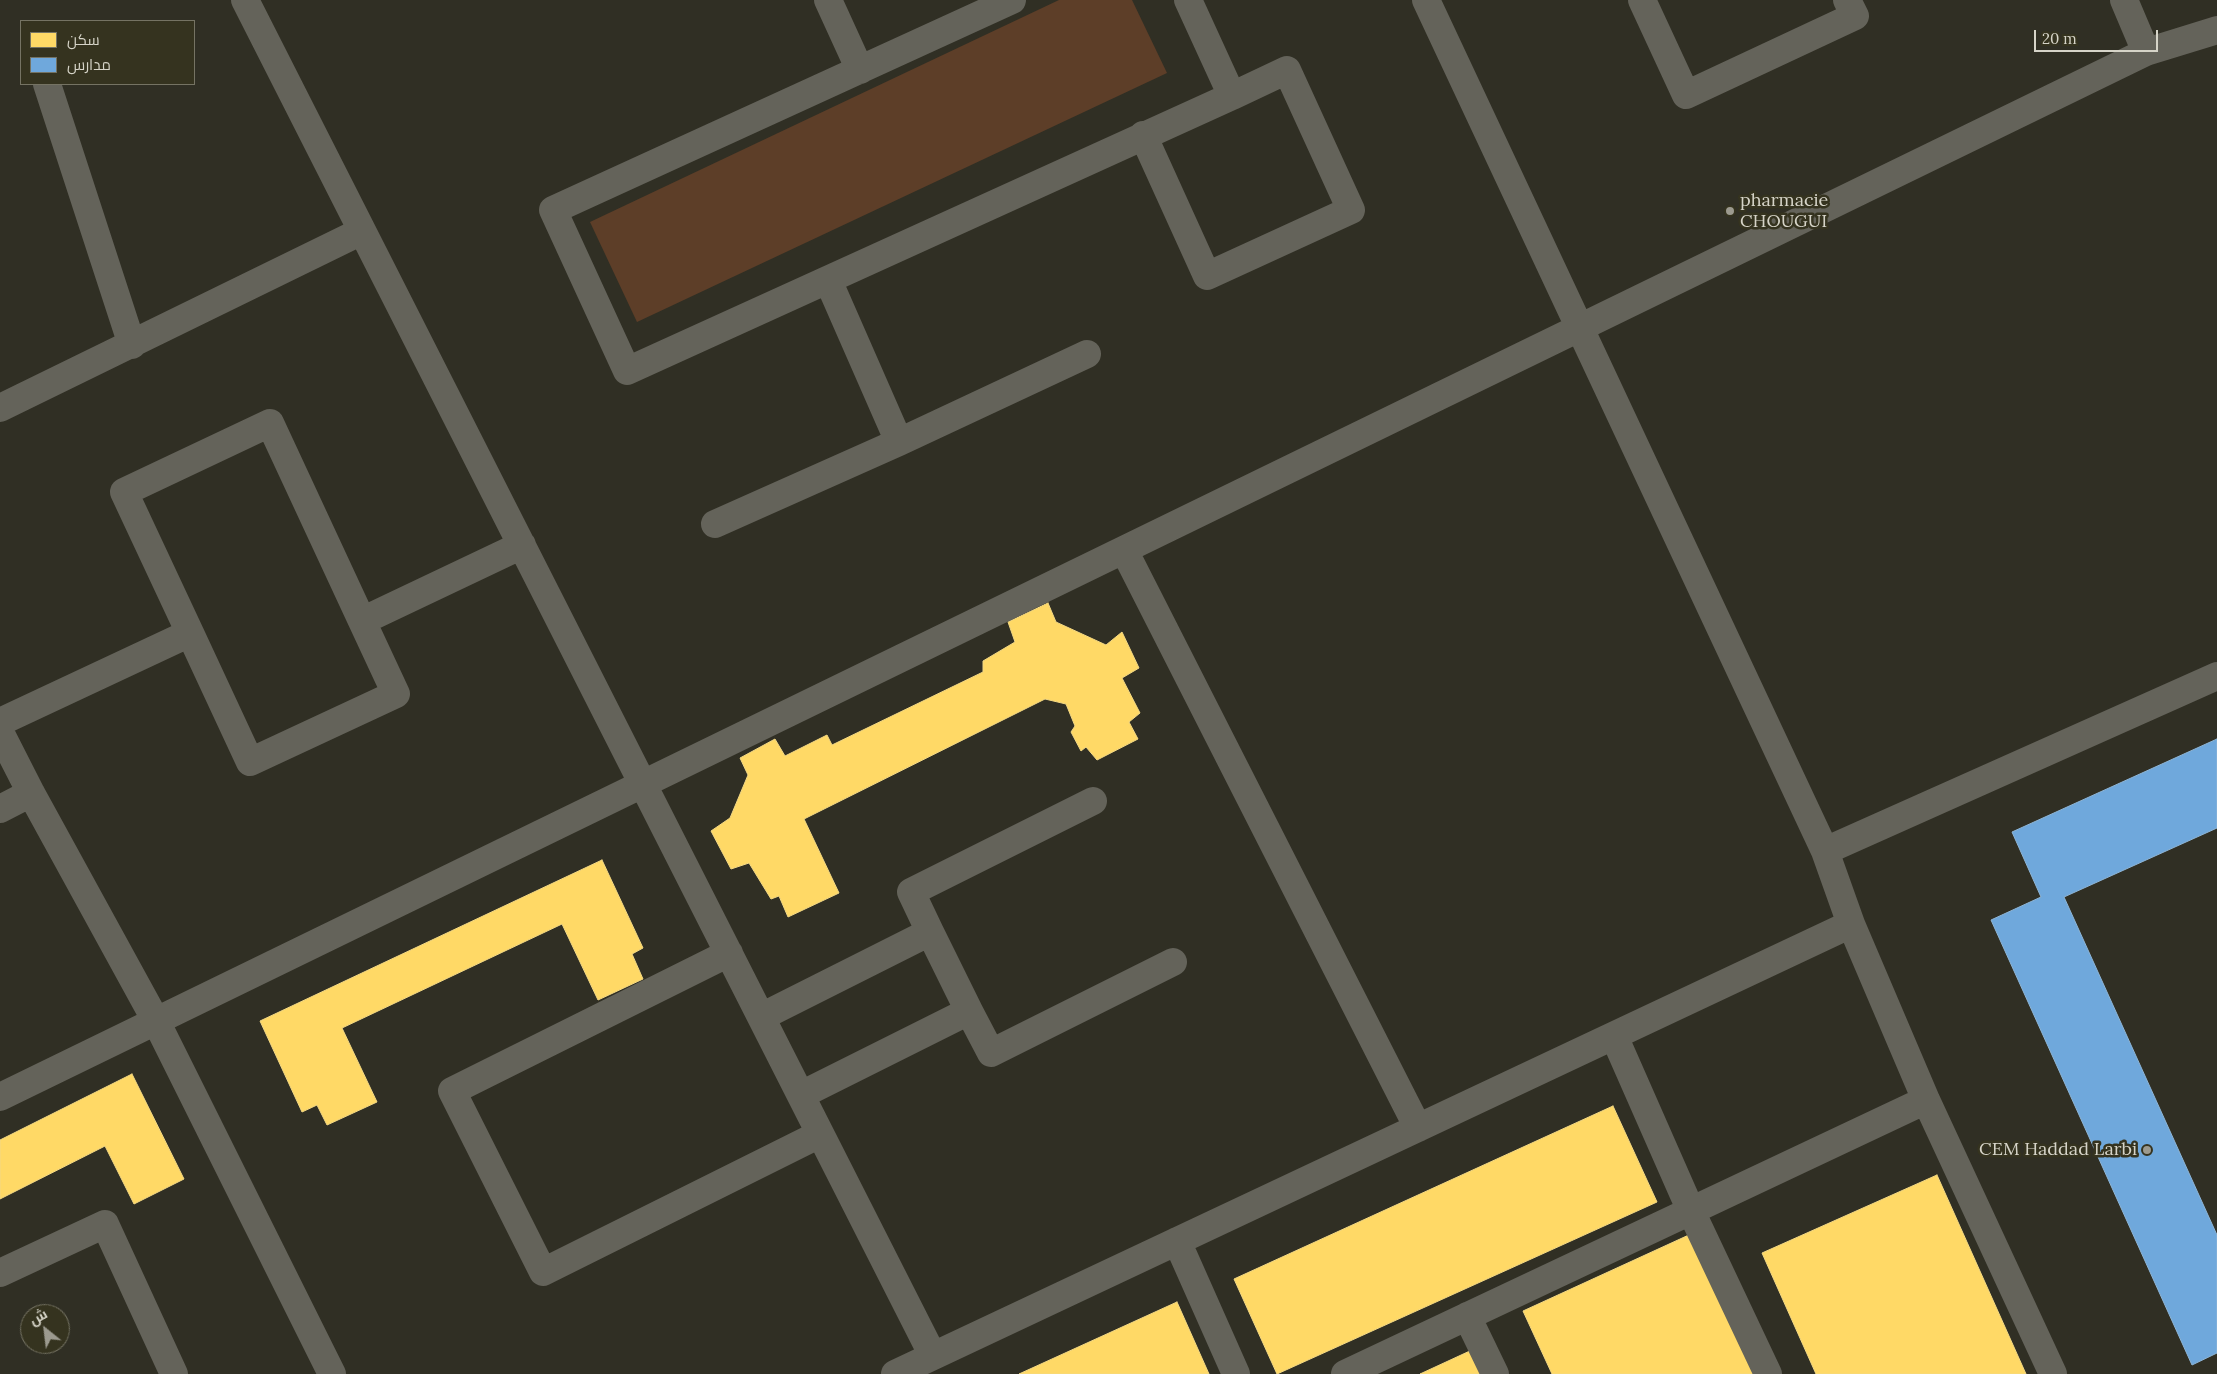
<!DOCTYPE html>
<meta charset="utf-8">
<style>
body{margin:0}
#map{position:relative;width:2217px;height:1374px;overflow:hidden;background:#302f24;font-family:Lora,Cairo,serif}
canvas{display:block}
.legend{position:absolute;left:20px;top:20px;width:175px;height:65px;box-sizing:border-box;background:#35331f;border:1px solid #757363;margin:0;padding:6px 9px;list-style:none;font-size:15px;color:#d6d4c8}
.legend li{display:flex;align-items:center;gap:10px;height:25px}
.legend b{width:25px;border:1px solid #757363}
.north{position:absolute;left:20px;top:1304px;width:50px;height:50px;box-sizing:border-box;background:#35331f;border:1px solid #757363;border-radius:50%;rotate:331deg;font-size:14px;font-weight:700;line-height:20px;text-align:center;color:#d6d4c8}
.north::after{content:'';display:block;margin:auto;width:18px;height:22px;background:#9c9a8f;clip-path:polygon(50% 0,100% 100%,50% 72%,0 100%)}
.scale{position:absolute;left:2034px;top:30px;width:124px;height:22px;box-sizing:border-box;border:2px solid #d6d4c8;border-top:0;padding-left:6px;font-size:15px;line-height:18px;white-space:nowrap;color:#d6d4c8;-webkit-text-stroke:4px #35331f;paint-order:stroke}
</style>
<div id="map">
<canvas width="2217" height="1374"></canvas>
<ul class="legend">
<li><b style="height:14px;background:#ffd966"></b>سكن</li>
<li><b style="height:14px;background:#6fa8dc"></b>مدارس</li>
</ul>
<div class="north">ش</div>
<div class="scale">20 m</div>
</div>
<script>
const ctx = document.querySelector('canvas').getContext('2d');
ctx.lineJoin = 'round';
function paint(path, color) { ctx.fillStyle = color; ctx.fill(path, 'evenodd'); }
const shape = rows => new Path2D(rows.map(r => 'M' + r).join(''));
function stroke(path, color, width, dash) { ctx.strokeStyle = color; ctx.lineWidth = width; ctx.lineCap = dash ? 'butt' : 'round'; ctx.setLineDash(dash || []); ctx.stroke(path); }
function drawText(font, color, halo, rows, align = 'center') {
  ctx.font = font + ' Lora,serif'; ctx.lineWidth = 5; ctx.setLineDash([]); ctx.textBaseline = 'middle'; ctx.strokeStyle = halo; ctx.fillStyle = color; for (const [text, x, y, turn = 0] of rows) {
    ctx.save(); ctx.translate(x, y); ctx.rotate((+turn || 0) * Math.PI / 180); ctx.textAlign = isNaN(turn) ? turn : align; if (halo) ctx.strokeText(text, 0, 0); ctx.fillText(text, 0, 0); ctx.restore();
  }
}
const green = shape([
 [1059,0,1132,0,1167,73,637,322,590,222]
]);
const homes = shape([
 [1048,603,1056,622,1106,645,1122,632,1139,668,1122,678,1140,713,1129,722,1138,739,1097,760,1086,747,1081,751,1071,732,1075,726,1066,704,1045,699,804,819,839,893,788,917,779,896,771,899,749,863,731,869,711,831,730,818,748,775,740,758,775,739,785,756,827,735,832,745,983,672,983,661,1015,642,1008,622,1048,603],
 [602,860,643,948,632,954,643,979,598,1000,562,924,342,1028,377,1102,327,1125,317,1105,302,1112,260,1021,602,860],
 [132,1074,184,1179,134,1204,105,1146,0,1199,0,1140,132,1074],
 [1613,1106,1657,1202,1277,1374,1234,1279,1613,1106],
 [1937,1175,2026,1374,1816,1374,1762,1253,1937,1175],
 [1691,1234,1755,1374,1552,1374,1523,1311,1691,1234],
 [1177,1302,1209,1374,1019,1374,1177,1302],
 [1472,1350,1483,1374,1420,1374,1472,1350]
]);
const schools = shape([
 [2217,739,2217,828,2064,897,2217,1235,2217,1353,2192,1365,1991,920,2041,897,2012,832,2217,739]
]);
const minor = shape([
 [245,0,933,1356],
 [828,0,860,70],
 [1012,0,553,210,627,371,1232,96,1188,0],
 [1426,0,1825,851,1851,924,1926,1100,2053,1374],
 [1642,0,1686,95,1855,16,1847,0],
 [2124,0,2146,52],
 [47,84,132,345],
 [1143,135,1207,276,1351,210,1287,70,1232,96],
 [828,280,899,442],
 [0,408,362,231],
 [715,524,899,442,1087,354],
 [1124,550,1418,1128],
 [190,633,250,762,396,694,362,621],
 [0,722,190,633,124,492,270,423,362,621,522,545],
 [0,732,31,793,156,1021,332,1374],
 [0,809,31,793],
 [1825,851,2217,676],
 [930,932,969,1011],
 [729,953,452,1091,543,1272,820,1134],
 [761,1017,930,932,911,892,1093,801],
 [1614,1036,1691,1211,1768,1374],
 [801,1095,969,1011,991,1053,1173,962],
 [0,1097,2146,52,2217,30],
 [1177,1241,1236,1374],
 [0,1273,105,1224,174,1374],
 [1467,1316,1495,1374],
 [895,1374,1851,924],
 [1345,1374,1926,1100]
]);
const markers = [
 [1730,211,5,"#9c9a8f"],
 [2147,1150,5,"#9c9a8f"]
];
const poiNames = [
 ["pharmacie",1740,201],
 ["CHOUGUI",1740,222],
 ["CEM Haddad Larbi",2137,1150,"right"]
];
paint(green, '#5d3e28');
paint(homes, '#ffd966');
stroke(homes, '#f3d883', 1);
paint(schools, '#6fa8dc');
stroke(schools, '#8eb5d6', 1);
stroke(minor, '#64635a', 28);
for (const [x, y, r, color] of markers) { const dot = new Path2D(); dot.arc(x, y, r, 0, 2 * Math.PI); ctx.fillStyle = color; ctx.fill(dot); stroke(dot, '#35331f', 2); }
drawText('18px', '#d6d4c8', '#35331f', poiNames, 'left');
</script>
